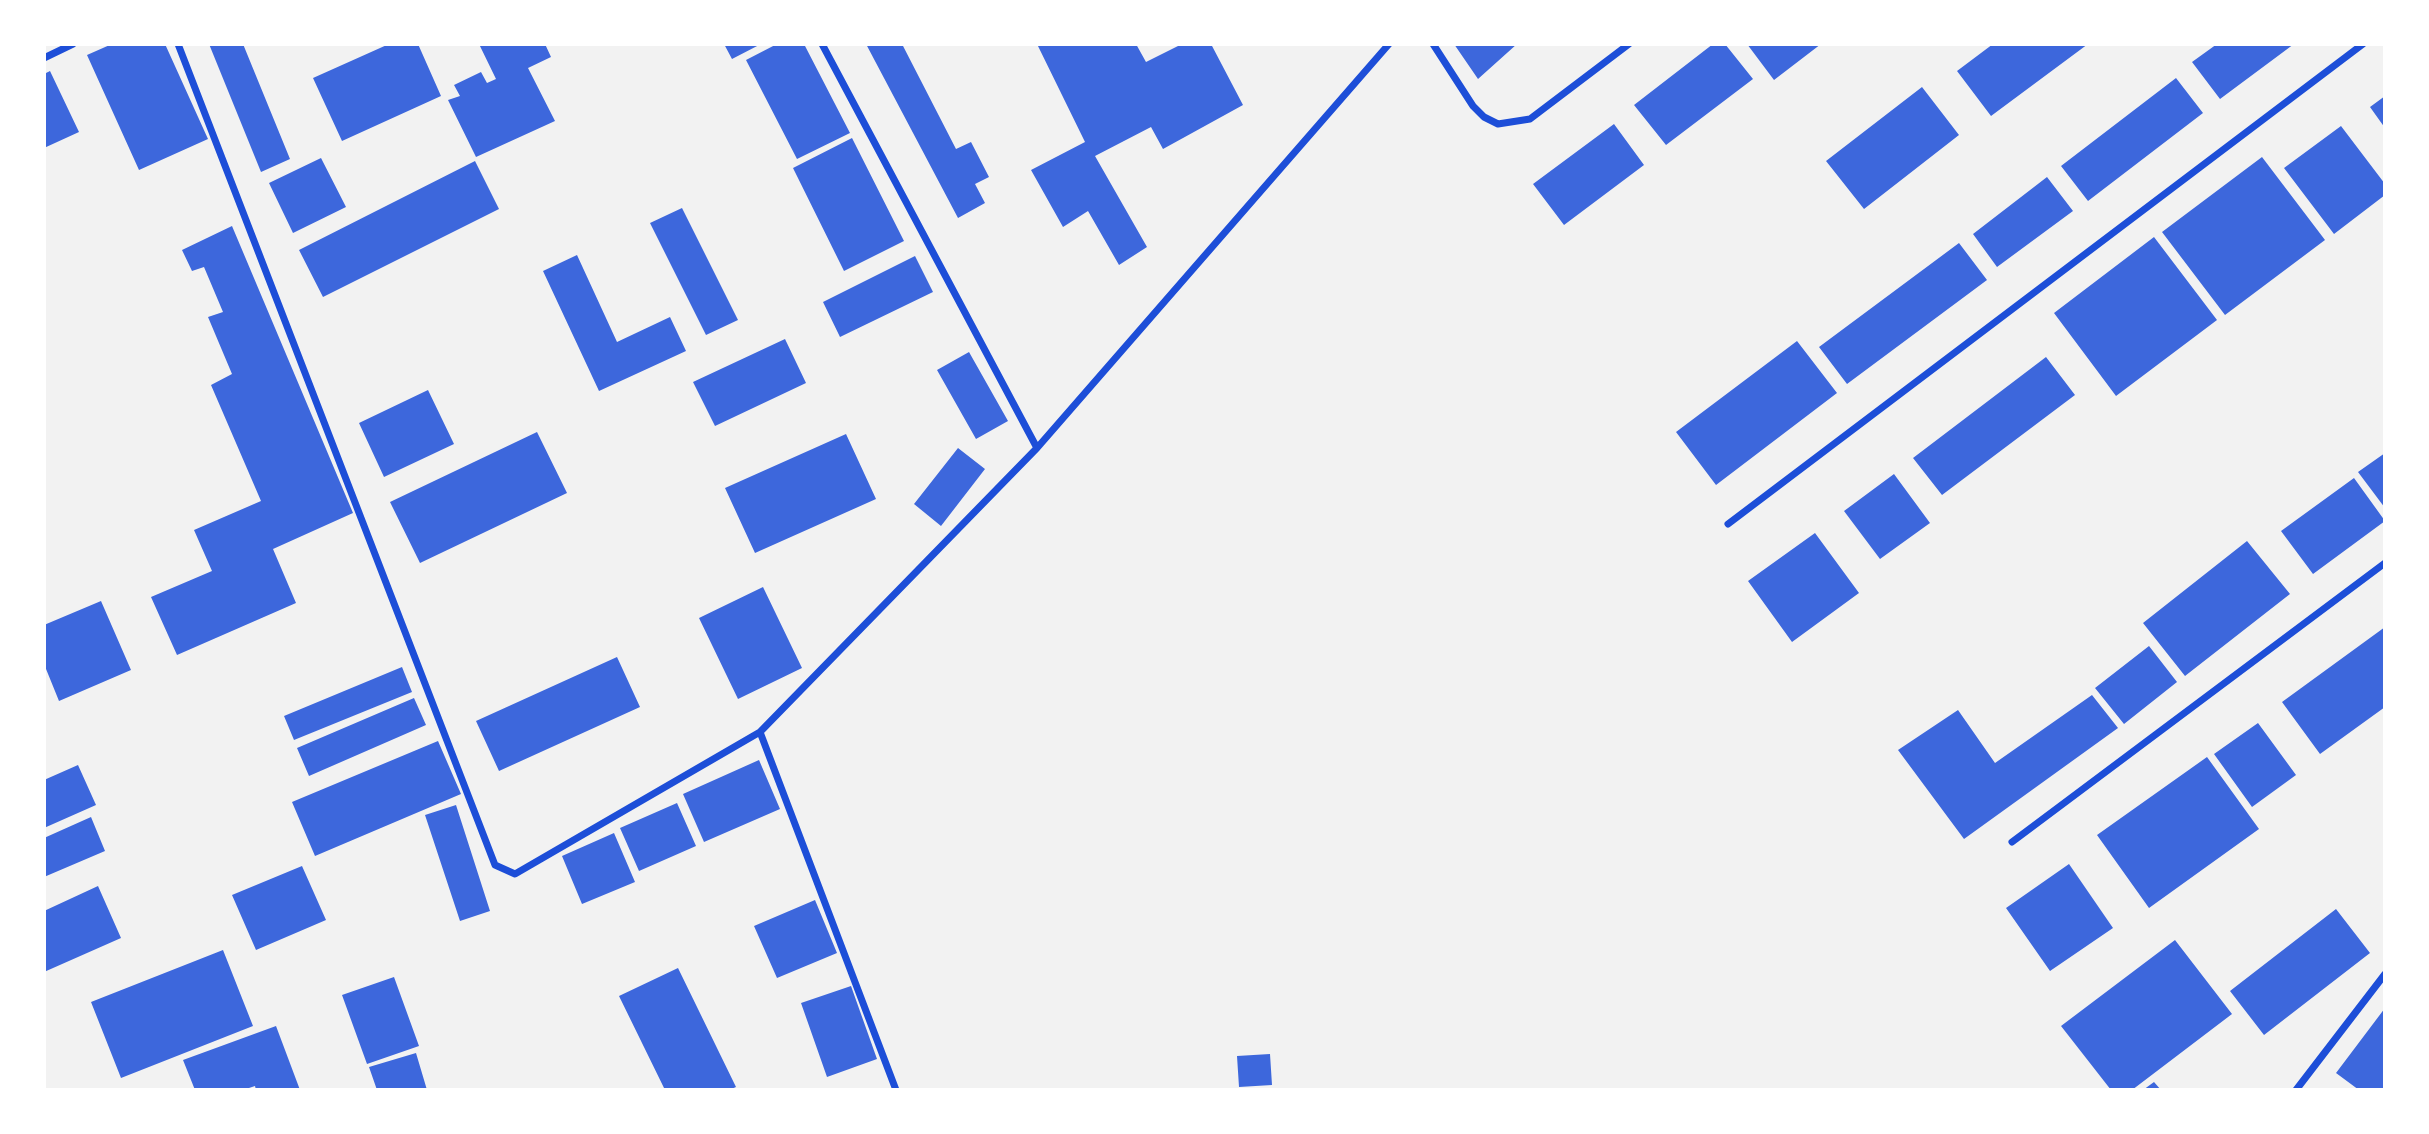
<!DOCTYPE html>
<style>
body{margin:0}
#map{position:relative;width:2429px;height:1134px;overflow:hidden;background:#f2f2f2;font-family:Raleway,sans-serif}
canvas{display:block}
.frame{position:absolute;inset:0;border:46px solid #fff;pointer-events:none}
</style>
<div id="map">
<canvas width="2429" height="1134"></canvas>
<div class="frame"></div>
</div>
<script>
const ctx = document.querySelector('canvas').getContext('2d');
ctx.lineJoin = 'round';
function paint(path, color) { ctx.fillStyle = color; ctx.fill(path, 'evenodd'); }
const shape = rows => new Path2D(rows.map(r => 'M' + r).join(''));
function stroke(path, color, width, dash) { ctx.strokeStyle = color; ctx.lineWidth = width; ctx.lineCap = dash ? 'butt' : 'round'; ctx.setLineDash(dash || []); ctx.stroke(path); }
const building = shape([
 [112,44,165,44,208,139,139,170,87,55],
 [209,44,243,44,290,159,261,172],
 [389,44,418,44,441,96,342,141,313,78],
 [479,44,545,44,551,57,528,68,555,121,476,157,448,100,460,96,454,85,481,72,487,83,496,79],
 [724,44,761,44,732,59],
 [777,44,804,44,850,133,797,159,746,60],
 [866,44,902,44,956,149,971,142,989,177,975,184,985,203,958,218],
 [1037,44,1136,44,1146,62,1182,44,1211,44,1243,105,1163,149,1151,127,1095,156,1147,247,1119,265,1088,211,1063,227,1031,170,1085,142],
 [1454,44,1517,44,1478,79],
 [1713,44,1725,44,1753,79,1666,145,1634,105],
 [1747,44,1821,44,1774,80],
 [1993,44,2088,44,1991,116,1957,71],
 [2217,44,2294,44,2220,99,2192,62],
 [50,71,79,132,44,148,44,74],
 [2176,78,2203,113,2088,201,2061,166],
 [1922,87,1959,135,1864,209,1826,161],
 [2385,96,2385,128,2370,107],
 [1614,124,1644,165,1564,225,1533,184],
 [2341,126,2385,184,2385,195,2334,234,2284,168],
 [852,138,904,241,844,271,793,168],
 [2262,157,2325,240,2225,315,2162,232],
 [321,158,346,207,293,233,269,183],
 [475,161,499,209,323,297,299,250],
 [2047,177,2073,211,1997,267,1973,234],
 [682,208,738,320,706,335,650,223],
 [232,226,353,513,273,549,296,603,177,655,151,597,212,571,194,530,261,501,211,385,232,374,208,317,223,312,204,267,192,271,182,250],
 [2154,237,2217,320,2116,396,2054,313],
 [1959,243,1987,280,1847,384,1819,347],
 [577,255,617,342,670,317,686,351,599,391,543,271],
 [915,256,933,292,840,337,823,302],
 [785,339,806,383,715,426,693,382],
 [1797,341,1837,393,1716,485,1676,432],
 [969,352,1008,421,976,439,937,370],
 [2046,357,2075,395,1942,495,1913,458],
 [428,390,454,444,384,477,359,423],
 [537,432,567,493,420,563,390,502],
 [846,434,876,499,755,553,725,488],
 [958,448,985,469,941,526,914,504],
 [2385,453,2385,508,2358,472],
 [1894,474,1930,523,1880,559,1844,511],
 [2354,478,2385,521,2313,574,2281,531],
 [1815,533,1859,593,1792,642,1748,581],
 [2247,541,2290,594,2185,676,2143,623],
 [763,587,802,668,738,699,699,618],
 [101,601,131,670,59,701,44,664,44,625],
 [2385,627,2385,707,2320,754,2282,702],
 [2149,646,2177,682,2124,724,2095,688],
 [617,657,640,707,499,771,476,721],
 [402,667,412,692,294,740,284,716],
 [2092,695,2118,728,1964,839,1898,750,1958,710,1995,763],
 [414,698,426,725,309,776,297,748],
 [2258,723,2296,775,2252,807,2214,754],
 [438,741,461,794,315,856,292,802],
 [2207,757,2259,829,2149,908,2097,835],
 [759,760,780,809,704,842,683,794],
 [78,765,96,805,44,828,44,780],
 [677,803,696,846,639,871,620,828],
 [456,805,490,911,460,921,425,815],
 [91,817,105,851,44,877,44,838],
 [614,833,635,882,582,904,562,856],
 [2069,864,2113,928,2050,971,2006,908],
 [302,866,326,920,256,950,232,895],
 [98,886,121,938,44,972,44,911],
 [815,900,837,953,777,978,754,926],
 [2336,909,2370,953,2264,1035,2230,991],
 [2175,940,2232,1014,2132,1090,2111,1090,2061,1026],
 [223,950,253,1026,121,1078,91,1002],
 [678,968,736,1087,729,1090,665,1090,619,996],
 [394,977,419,1046,367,1064,342,995],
 [851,986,877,1059,827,1077,801,1003],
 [2385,1008,2385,1090,2359,1090,2336,1073],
 [276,1026,300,1090,256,1090,255,1086,243,1090,195,1090,183,1060],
 [416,1053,427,1090,377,1090,369,1067],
 [1270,1054,1272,1085,1239,1087,1237,1056],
 [2154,1082,2161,1090,2143,1090]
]);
const minor = shape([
 [178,44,495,865,515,874,760,732,1037,448,1389,44],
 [822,44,1037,448],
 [1433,44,1473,106,1484,117,1498,124,1530,119,1629,44],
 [44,58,73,44],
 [1728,524,2363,44],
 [760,732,896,1090],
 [2012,842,2385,563],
 [2296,1090,2385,974]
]);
paint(building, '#3d67dc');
stroke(minor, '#1d4ed8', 7);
</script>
